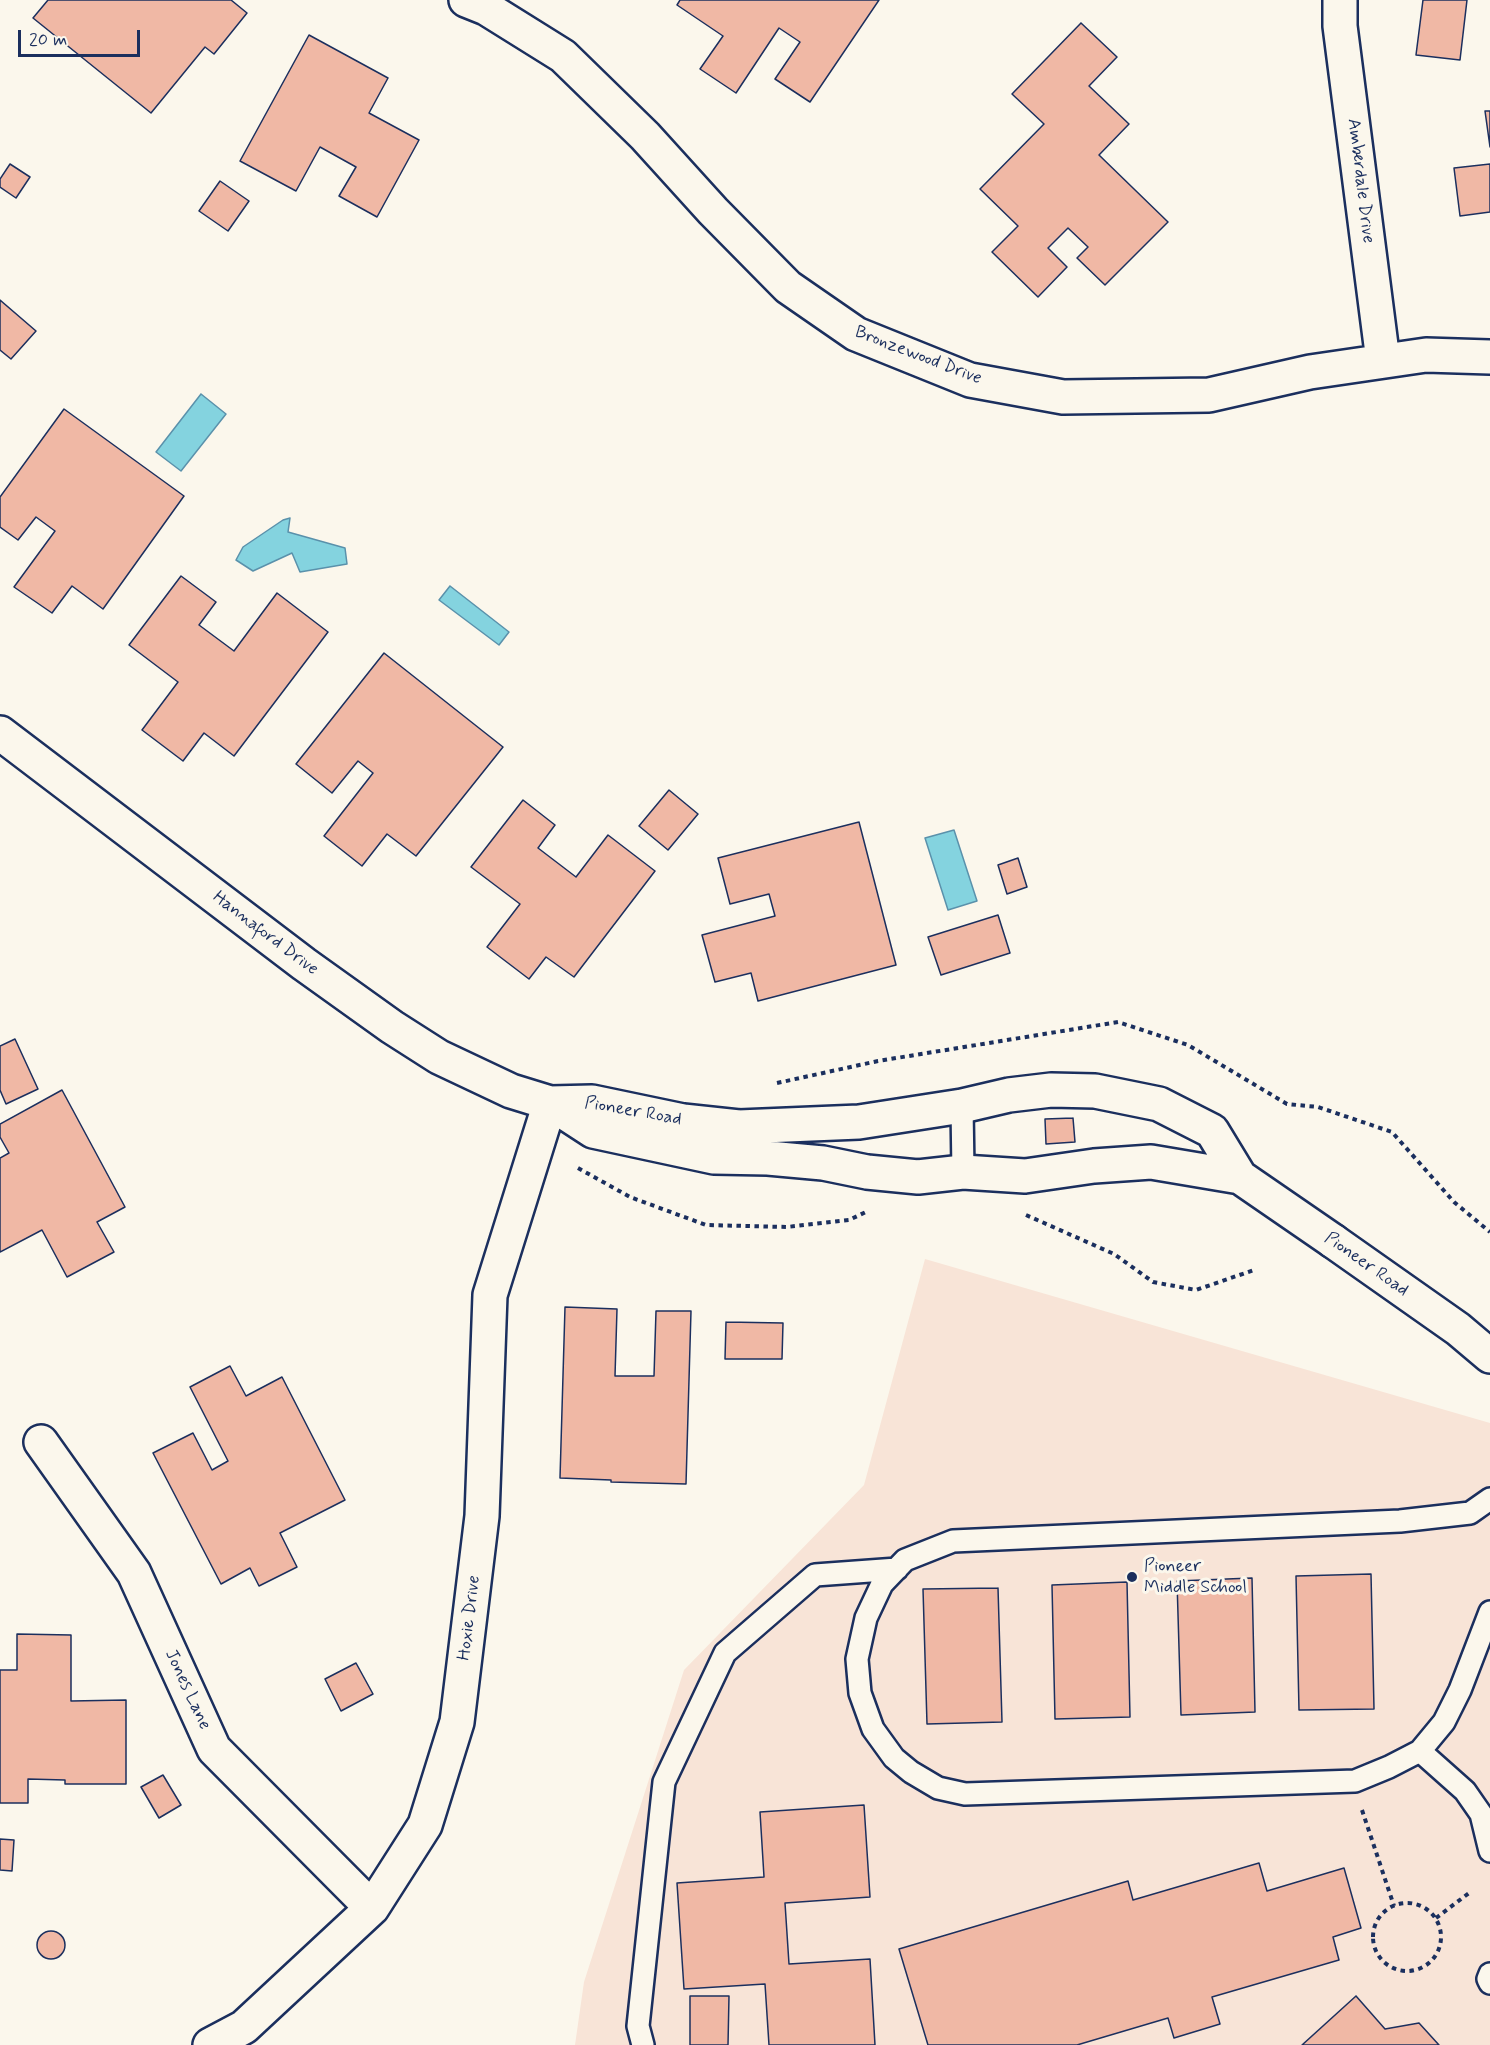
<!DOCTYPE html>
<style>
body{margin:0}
#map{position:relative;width:1490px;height:2045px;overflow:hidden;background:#fbf7ec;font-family:Mynerve,sans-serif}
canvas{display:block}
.scale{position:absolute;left:18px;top:30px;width:122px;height:27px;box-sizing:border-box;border:3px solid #1b2f5e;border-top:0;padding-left:8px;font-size:18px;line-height:21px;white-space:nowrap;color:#1b2f5e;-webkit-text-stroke:4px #fbf7ec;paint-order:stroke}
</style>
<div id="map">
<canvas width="1490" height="2045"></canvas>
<div class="scale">20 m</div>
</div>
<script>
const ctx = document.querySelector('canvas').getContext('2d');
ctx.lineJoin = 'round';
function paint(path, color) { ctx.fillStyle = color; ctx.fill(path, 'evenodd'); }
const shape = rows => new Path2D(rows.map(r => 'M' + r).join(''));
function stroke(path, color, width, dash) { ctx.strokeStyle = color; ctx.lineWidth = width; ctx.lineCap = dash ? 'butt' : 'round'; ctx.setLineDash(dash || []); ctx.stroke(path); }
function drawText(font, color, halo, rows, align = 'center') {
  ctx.font = font + ' Mynerve,sans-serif'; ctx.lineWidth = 6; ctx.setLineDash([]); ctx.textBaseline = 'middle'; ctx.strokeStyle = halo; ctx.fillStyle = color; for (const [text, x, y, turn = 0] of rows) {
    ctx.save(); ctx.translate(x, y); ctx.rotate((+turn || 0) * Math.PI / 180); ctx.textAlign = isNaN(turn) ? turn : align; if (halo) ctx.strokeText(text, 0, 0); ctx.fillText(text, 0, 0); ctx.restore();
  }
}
const built = shape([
 [925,1259,1490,1423,1490,2045,575,2045,584,1982,684,1670,864,1485]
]);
const water = shape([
 [201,394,226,414,181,471,156,452,201,394],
 [290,518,288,532,345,548,347,564,300,572,292,553,253,571,236,560,243,547,283,520,290,518],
 [450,586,509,632,499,645,439,600,450,586],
 [954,830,977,901,948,910,925,838,954,830]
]);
const building = shape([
 [48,0,231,0,247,13,214,54,205,47,151,113,33,18,48,0],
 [680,0,879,0,810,102,775,79,800,42,779,28,736,93,700,69,723,36,677,5,680,0],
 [1423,0,1467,0,1460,60,1416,55,1423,0],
 [1081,23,1117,57,1089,86,1129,124,1099,155,1168,222,1105,285,1077,258,1088,247,1068,228,1048,248,1067,267,1038,297,992,252,1018,226,980,189,1044,124,1012,94,1081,23],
 [309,35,388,78,369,113,419,140,377,217,339,196,356,167,320,147,296,191,240,161,309,35],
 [1485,111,1490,111,1490,147,1485,111],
 [10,164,30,177,16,198,0,187,0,179,10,164],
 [1490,164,1490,212,1460,216,1454,168,1490,164],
 [220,181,249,201,228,231,199,211,220,181],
 [0,300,36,331,11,359,0,350,0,300],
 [64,409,184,496,103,609,72,586,52,613,14,587,55,531,36,517,18,540,0,527,0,497,64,409],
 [181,576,216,602,199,625,234,651,277,593,328,632,234,756,204,733,183,761,142,730,178,682,129,645,181,576],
 [384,653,503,747,416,856,387,834,362,866,324,836,373,773,358,761,332,793,296,764,384,653],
 [669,790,698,814,668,850,639,826,669,790],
 [523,800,555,825,538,848,576,877,608,835,655,871,574,977,546,957,529,979,487,947,520,904,471,867,523,800],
 [859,822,896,965,758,1001,751,973,715,982,702,935,775,916,769,894,730,904,718,858,859,822],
 [1018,858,1027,887,1007,894,998,865,1018,858],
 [998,915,1010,953,941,975,928,937,998,915],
 [15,1039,38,1089,6,1104,0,1090,0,1046,15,1039],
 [62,1090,125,1207,97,1222,114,1252,67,1277,42,1230,0,1252,0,1158,9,1153,0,1137,0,1124,62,1090],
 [1073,1118,1075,1142,1046,1144,1045,1119,1073,1118],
 [565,1307,617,1309,615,1376,654,1376,656,1311,691,1311,686,1484,611,1482,611,1480,560,1478,565,1307],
 [726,1322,783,1323,782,1359,725,1359,726,1322],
 [230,1366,246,1396,282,1377,345,1500,280,1533,297,1567,259,1586,250,1568,221,1584,153,1453,193,1433,212,1470,228,1461,190,1387,230,1366],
 [1371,1574,1374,1709,1299,1710,1296,1576,1371,1574],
 [1252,1578,1255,1712,1181,1715,1177,1581,1252,1578],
 [1127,1582,1130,1717,1055,1719,1052,1585,1127,1582],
 [998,1588,1002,1722,927,1724,923,1589,998,1588],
 [17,1634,71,1635,71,1701,126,1700,126,1784,65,1784,65,1780,28,1779,28,1803,0,1803,0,1670,17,1670,17,1634],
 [356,1663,373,1694,341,1711,325,1679,356,1663],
 [163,1775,181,1805,159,1818,141,1787,163,1775],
 [864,1805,870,1897,785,1903,789,1964,870,1959,875,2045,769,2045,765,1984,684,1989,677,1883,764,1877,760,1812,864,1805],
 [0,1839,14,1840,12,1871,0,1870,0,1839],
 [1259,1863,1267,1891,1344,1868,1361,1928,1333,1937,1339,1960,1212,1997,1220,2024,1174,2038,1168,2018,1077,2045,928,2045,899,1949,1128,1881,1133,1900,1259,1863],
 '37 1945a14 14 0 1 1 28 0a14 14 0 1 1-28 0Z',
 [690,1996,729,1996,728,2045,690,2045,690,1996],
 [1356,1996,1385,2029,1419,2023,1439,2045,1302,2045,1356,1996]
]);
const path = shape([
 [777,1083,878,1061,1118,1022,1188,1045,1287,1104,1318,1107,1392,1132,1454,1202,1490,1232],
 [578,1168,630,1197,706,1225,787,1227,849,1220,868,1211],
 [1026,1215,1114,1254,1153,1282,1196,1290,1254,1270],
 [1362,1810,1394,1906],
 '1373 1937a34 34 0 1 1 68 0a34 34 0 1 1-68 0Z',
 [1436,1918,1469,1893]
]);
const service = shape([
 [962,1106,963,1172],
 [1490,1499,1470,1513,1400,1521,953,1541,905,1560,882,1584,866,1618,857,1659,860,1693,873,1729,894,1758,911,1772,938,1788,965,1794,1355,1781,1389,1767,1420,1751,1444,1722,1460,1690,1490,1612],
 [1420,1751,1465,1791,1481,1814,1490,1851],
 [1490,1974,1488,1979,1490,1983],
 [643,2045,638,2026,664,1782,725,1653,815,1575,897,1569]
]);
const minor = shape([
 [466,0,486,8,563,56,645,136,713,211,788,287,856,334,970,380,1063,397,1209,395,1310,372,1426,355,1490,357],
 [1340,0,1340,26,1383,361],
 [0,733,304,964,392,1027,439,1057,511,1091,550,1103,593,1131,714,1157,768,1158,823,1163,867,1172,918,1177,963,1172,1025,1176,1094,1166,1151,1162,1240,1177],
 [550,1103,592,1102,683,1121,739,1127,859,1122,962,1106,1009,1095,1051,1090,1095,1091,1159,1104,1212,1131,1240,1177,1333,1241],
 [41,1442,134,1573,214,1749,372,1908],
 [210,2045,244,2027,372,1908,425,1825,457,1722,482,1516,490,1295,550,1103]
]);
const tertiary = shape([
 [1333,1241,1458,1329,1490,1356]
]);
const markers = [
 [1132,1577,6,"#1b2f5e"]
];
const streetNames = [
 ["Amberdale Drive",1360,181,83],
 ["Bronzewood Drive",918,356,21],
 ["Hannaford Drive",265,934,37],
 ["Pioneer Road",633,1112,10],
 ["Pioneer Road",1366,1265,35],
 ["Hoxie Drive",470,1618,-83],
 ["Jones Lane",187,1690,65]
];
const poiNames = [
 ["Pioneer",1144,1567],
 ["Middle School",1144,1588]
];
paint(built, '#f8e4d7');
paint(water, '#84d3df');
stroke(water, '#5a91ab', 1.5);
paint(building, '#f0b8a5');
stroke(building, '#1b2f5e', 1.5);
stroke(service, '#1b2f5e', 26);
stroke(minor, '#1b2f5e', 38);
stroke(tertiary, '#1b2f5e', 38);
stroke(path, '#1b2f5e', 4, [4.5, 4.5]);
stroke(service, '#fbf7ec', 21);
stroke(minor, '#fbf7ec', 33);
stroke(tertiary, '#fbf7ec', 33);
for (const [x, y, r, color] of markers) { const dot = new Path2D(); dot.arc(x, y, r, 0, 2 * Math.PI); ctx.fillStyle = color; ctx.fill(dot); stroke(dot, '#fbf7ec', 2); }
drawText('18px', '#1b2f5e', '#fbf7ec', streetNames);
drawText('18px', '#1b2f5e', '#fbf7ec', poiNames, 'left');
</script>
